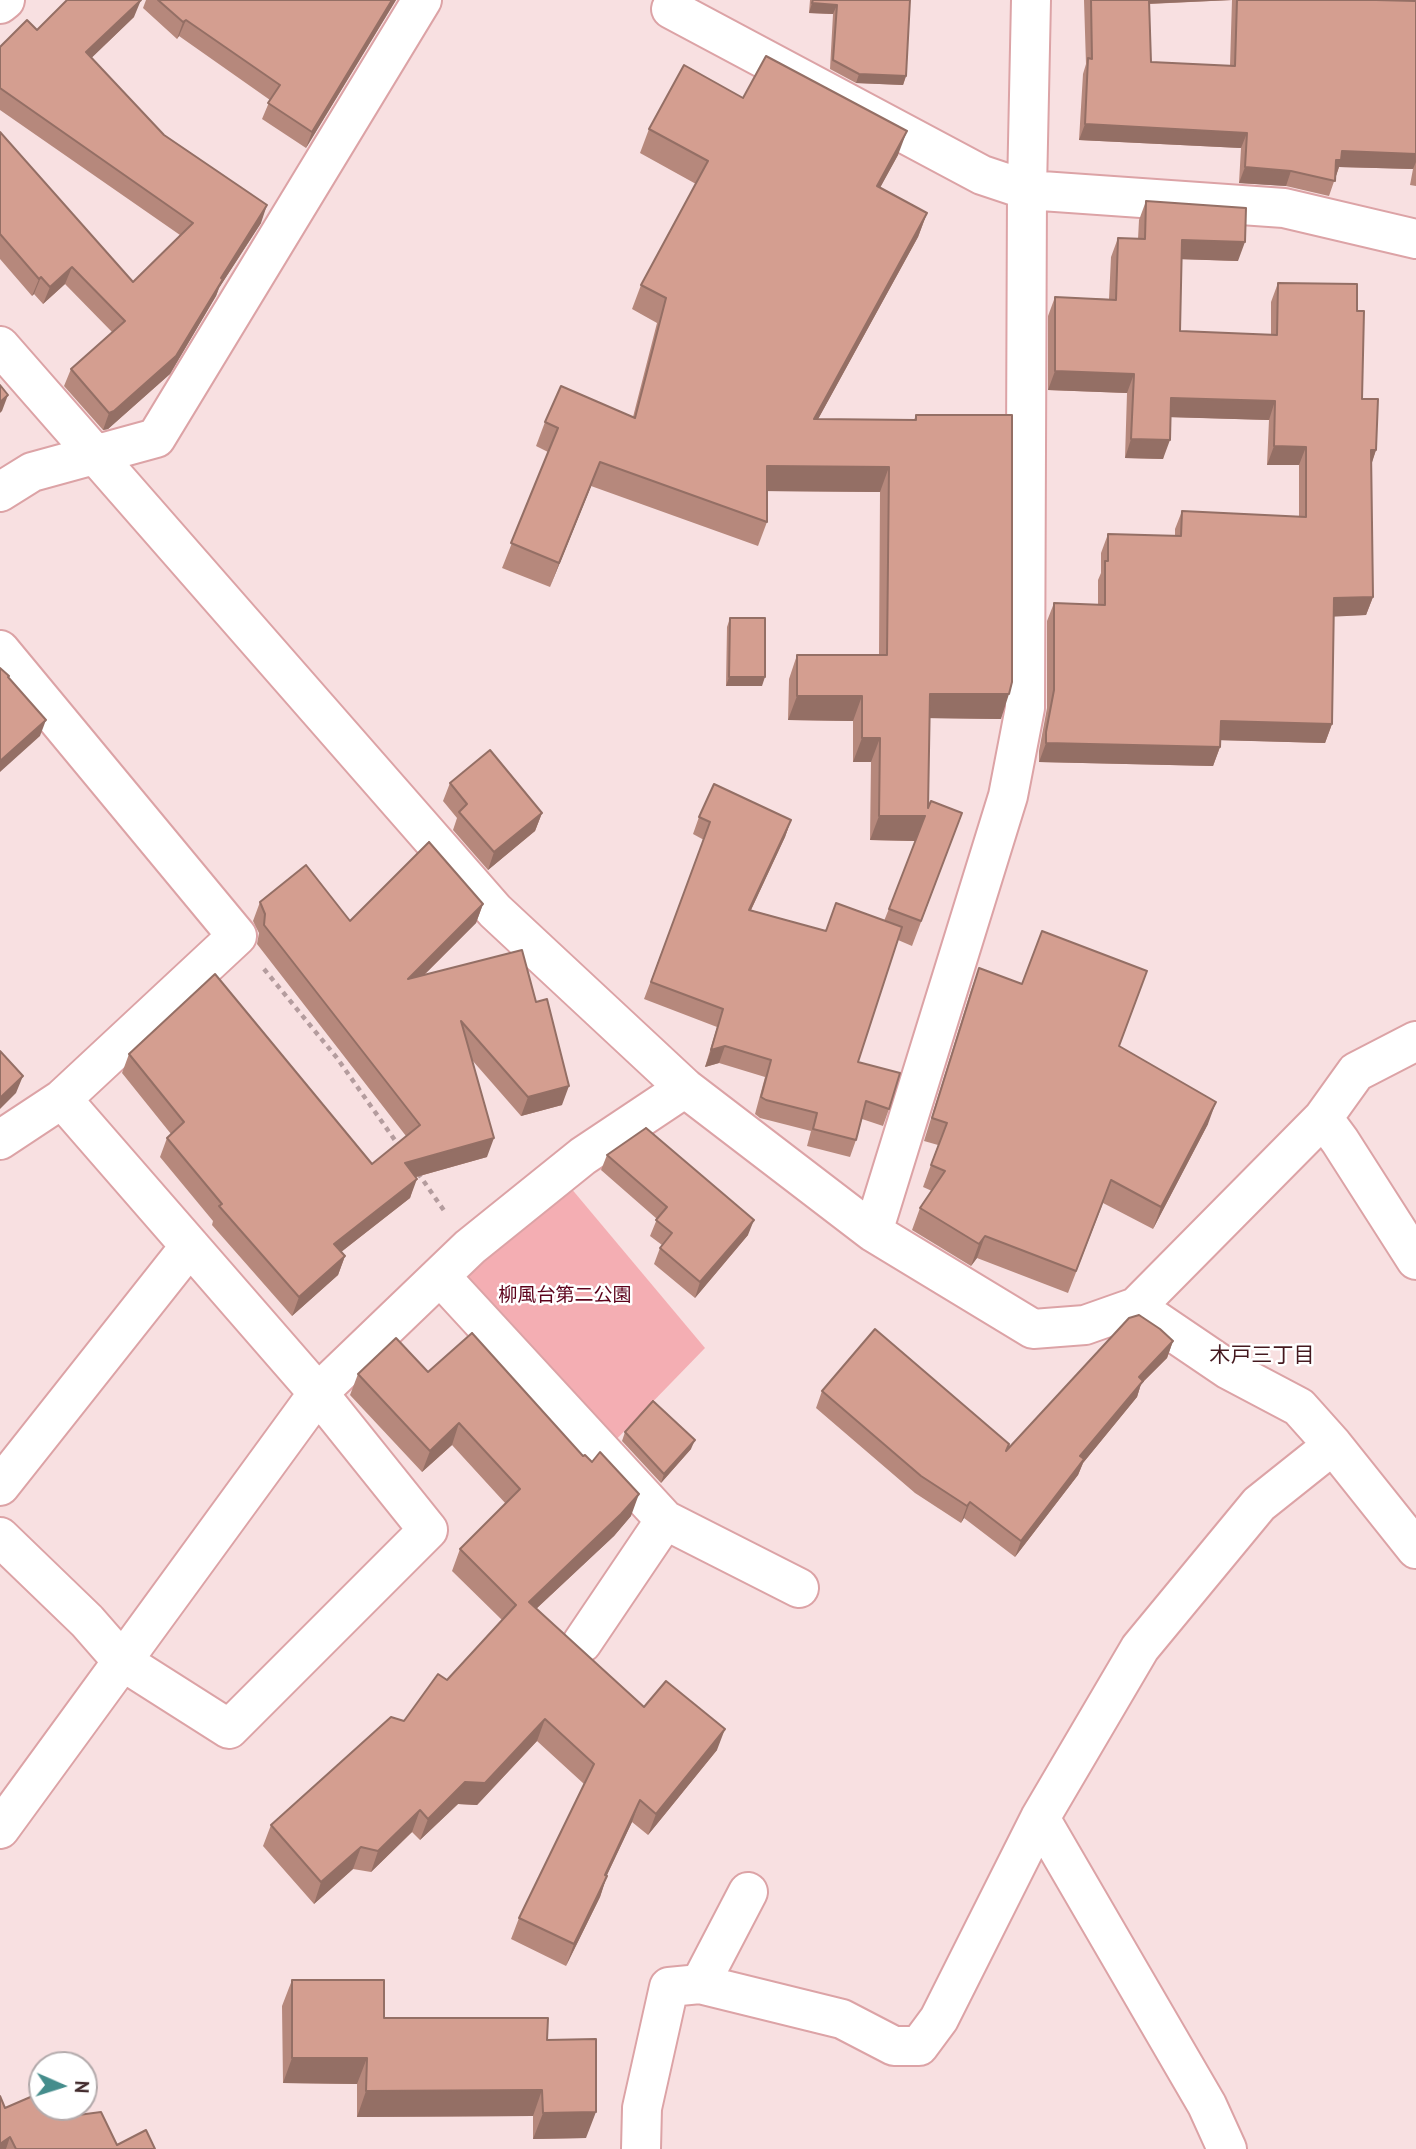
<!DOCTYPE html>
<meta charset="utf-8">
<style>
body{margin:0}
#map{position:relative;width:1416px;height:2149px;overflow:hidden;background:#f8e0e1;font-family:"PT Sans",sans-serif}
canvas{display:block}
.north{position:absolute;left:28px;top:2051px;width:70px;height:70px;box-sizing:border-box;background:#fff;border:2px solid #b3aaab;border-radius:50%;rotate:93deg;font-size:19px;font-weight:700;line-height:28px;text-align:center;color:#422b2d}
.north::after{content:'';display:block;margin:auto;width:24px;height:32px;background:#458d8c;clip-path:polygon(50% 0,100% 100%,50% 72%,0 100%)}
</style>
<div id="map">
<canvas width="1416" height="2149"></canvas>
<div class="north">N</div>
</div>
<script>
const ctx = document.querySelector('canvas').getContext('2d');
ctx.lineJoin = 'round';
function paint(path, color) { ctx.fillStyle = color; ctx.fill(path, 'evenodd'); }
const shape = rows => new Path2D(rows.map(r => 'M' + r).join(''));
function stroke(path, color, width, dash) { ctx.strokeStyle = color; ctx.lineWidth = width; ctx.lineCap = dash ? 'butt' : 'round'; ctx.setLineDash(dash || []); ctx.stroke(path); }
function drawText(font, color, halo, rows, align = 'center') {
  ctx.font = font + ' "PT Sans","Noto Sans JP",sans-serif'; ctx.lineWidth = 5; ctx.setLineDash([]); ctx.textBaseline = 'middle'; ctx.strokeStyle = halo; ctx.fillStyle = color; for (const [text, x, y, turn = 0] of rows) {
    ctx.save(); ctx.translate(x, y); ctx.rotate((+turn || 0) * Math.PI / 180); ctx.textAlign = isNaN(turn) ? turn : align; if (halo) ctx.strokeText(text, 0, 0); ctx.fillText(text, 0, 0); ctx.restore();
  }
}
const green = shape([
 [565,1181,705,1348,605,1451,449,1276]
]);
const path = shape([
 [264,969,337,1058,399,1146],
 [418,1173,445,1212]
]);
const minor = shape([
 [0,4,5,0],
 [671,9,982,175,1027,190,1284,208,1416,239],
 [0,346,495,911,685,1088,873,1232,1033,1329,1085,1325,1136,1307,1323,1118],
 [0,492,32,472,156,438,422,0],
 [0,650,237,936,62,1099,0,1140],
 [1416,1041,1356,1072,1323,1118,1340,1141,1416,1260],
 [873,1232,1008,796,1025,708,1027,190,1031,0],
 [440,1276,665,1520,799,1588],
 [1136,1307,1229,1370,1299,1407,1333,1445,1416,1549],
 [0,1486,190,1246],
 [0,1537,87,1621,122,1661,229,1729,428,1530,318,1393,62,1099],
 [582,1643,665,1520],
 [1040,1818,1207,2105,1227,2149],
 [0,1829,318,1393,470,1247,583,1156,685,1088],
 [700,1984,748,1892],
 [641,2149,642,2108,669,1987,700,1984,842,2019,894,2046,919,2046,939,2019,1040,1818,1140,1648,1259,1504,1333,1445]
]);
const wall = shape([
 [146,0,396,0,306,148,262,119,270,100,179,36,177,39,143,8],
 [810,0,910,0,906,76,903,85,856,83,830,69,833,14,809,13],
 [1084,0,1376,0,1416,1,1416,186,1410,185,1413,169,1339,167,1329,196,1286,186,1239,183,1241,148,1079,140,1083,74,1086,64],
 [1232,0,1230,66,1151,62,1149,4],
 [134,17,91,58,164,135,261,223,219,288,216,296,170,374,108,429,103,430,64,386,71,369,112,332,65,284,43,304,34,294,32,296,0,259,0,132,133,282,180,235,0,110,0,47,37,30],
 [743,98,898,155,880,187,927,213,918,237,818,419,914,420,916,415,1001,719,929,718,928,808,962,813,912,946,898,940,858,1062,889,1109,883,1126,862,1119,856,1140,850,1157,807,1146,811,1131,760,1118,755,1114,765,1077,719,1063,705,1067,717,1027,644,999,704,840,693,834,699,817,791,820,785,837,751,910,826,931,884,921,916,841,870,840,871,762,853,762,853,721,788,720,789,679,797,655,879,655,880,492,767,491,767,522,758,546,591,486,550,587,502,568,548,452,536,446,545,422,633,417,657,323,632,309,641,285,696,184,640,153,649,129],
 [1146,201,1238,261,1181,259,1180,331,1271,335,1271,302,1278,283,1357,311,1362,399,1376,450,1371,464,1373,597,1366,615,1334,616,1332,724,1325,743,1220,740,1220,747,1213,766,1039,762,1039,751,1047,708,1047,621,1054,603,1098,605,1098,580,1101,573,1101,553,1108,534,1175,536,1175,529,1182,511,1299,517,1299,465,1267,465,1269,420,1171,417,1163,459,1125,458,1127,393,1048,390,1048,316,1055,297,1109,299,1111,257,1118,238,1138,239,1139,220],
 [730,618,762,686,726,686,727,627],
 [450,783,542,813,535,831,488,870,453,830,457,818,443,801],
 [260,902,350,921,483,904,476,923,424,975,562,1105,521,1116,472,1060,487,1157,416,1177,410,1198,341,1252,345,1256,338,1275,292,1316,212,1225,213,1221,160,1157,167,1138,171,1134,122,1073,129,1054,372,1164,406,1136,257,944,259,933,253,921],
 [979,968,1119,1047,1208,1124,1153,1229,1103,1203,1068,1293,977,1258,971,1266,912,1230,920,1208,932,1191,923,1187,938,1145,924,1141,971,990],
 [607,1155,748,1235,695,1298,654,1264,660,1248,662,1245,650,1236,657,1219,601,1170],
 [1173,1341,1167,1358,1141,1384,1137,1397,1083,1463,1078,1475,1015,1557,964,1518,961,1523,915,1493,816,1408,822,1391,1006,1451],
 [428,1372,631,1516,614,1536,536,1609,644,1707,717,1750,648,1835,632,1822,607,1875,600,1897,566,1966,511,1939,519,1918,584,1784,537,1741,477,1805,458,1804,420,1840,412,1832,371,1872,353,1869,314,1904,263,1846,271,1825,404,1721,447,1680,502,1620,452,1571,460,1549,506,1504,452,1445,422,1472,350,1395,358,1374],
 [625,1432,691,1449,661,1483,622,1441],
 [292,1980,384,2018,547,2040,586,2138,533,2139,533,2116,357,2117,357,2084,283,2083,282,2006],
 [5,2108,63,2117,117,2145,155,2149,0,2149]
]);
const shadedWall = shape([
 [141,0,134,17,79,70,86,52],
 [392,0,396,0,306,148,312,132],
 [1145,0,1232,0,1143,4],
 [812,3,837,5,833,14,809,13],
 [186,20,179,36,177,39,183,22],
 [859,74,906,76,903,85,856,83],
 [1085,124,1247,133,1241,148,1079,140],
 [907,131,898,155,868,210,877,186],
 [1342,151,1416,154,1416,162,1413,169,1339,167,1336,176,1336,160],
 [1245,167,1291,171,1286,186,1239,183],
 [267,205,261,223,219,288,216,296,170,374,108,429,103,430,109,413,221,278],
 [927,213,918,237,805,443,814,419],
 [1182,240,1245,242,1238,261,1175,259],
 [72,267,65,284,43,304,50,287],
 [41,277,34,294,32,296,39,279],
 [1055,371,1134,374,1127,393,1048,390],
 [8,395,2,411,0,413,0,402],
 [1171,398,1275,401,1269,420,1165,417],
 [1131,439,1170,440,1163,459,1125,458],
 [1274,446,1306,447,1299,465,1267,465],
 [1371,450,1376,450,1370,469],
 [600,462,591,486,550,587,559,563],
 [767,466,889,467,880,492,758,491],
 [1373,597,1366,615,1327,617,1334,598],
 [729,677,765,677,762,686,726,686],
 [930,694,1009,694,1001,719,921,718],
 [797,696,862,696,853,721,788,720],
 [46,720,40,736,0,772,0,761],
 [1221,721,1332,724,1325,743,1214,740],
 [862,738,880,738,871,762,853,762],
 [1046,743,1220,747,1213,766,1039,762],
 [542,813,535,831,488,870,494,852],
 [879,816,925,816,916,841,870,840],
 [791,820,785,837,743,927,749,910],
 [483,904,476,923,401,998,408,979],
 [725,1046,719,1063,705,1067,711,1050],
 [23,1076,16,1093,0,1109,0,1098],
 [569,1086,562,1105,521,1116,528,1097],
 [1216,1102,1208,1124,1153,1229,1161,1207],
 [494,1138,487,1157,398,1182,405,1163],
 [417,1179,410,1198,327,1263,334,1244],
 [754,1220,748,1235,695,1298,700,1282],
 [985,1236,977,1258,971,1266,979,1244],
 [345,1256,338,1275,292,1316,299,1297],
 [1173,1341,1167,1358,1141,1384,1137,1397,1083,1463,1078,1475,1015,1557,1021,1541,1080,1456,1139,1377],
 [459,1423,452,1445,422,1472,430,1451],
 [695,1440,691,1449,661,1483,664,1474],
 [639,1494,631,1516,614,1536,521,1623,529,1602],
 [970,1502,964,1518,961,1523,967,1506],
 [545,1719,537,1741,477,1805,458,1804,420,1840,428,1819,465,1782],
 [725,1729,717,1750,648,1835,656,1814],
 [640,1800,632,1822,597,1896,605,1875],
 [420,1810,412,1832,371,1872,378,1851],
 [361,1847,353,1869,314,1904,321,1882],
 [607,1876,600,1897,566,1966,574,1944],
 [292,2058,367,2058,357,2084,283,2083],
 [542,2090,533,2116,357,2117,366,2091],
 [596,2112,586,2138,533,2139,543,2113],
 [10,2137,6,2149,0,2149,0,2144]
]);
const building = shape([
 [67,0,141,0,86,52,164,135,267,205,221,278,223,279,176,356,114,411,109,413,71,369,125,321,72,267,50,287,41,277,39,279,0,234,0,132,133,282,193,223,0,88,0,47,27,20,37,30,67,0],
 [158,0,392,0,312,132,268,103,280,85,186,20,183,22,158,0],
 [813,0,910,0,906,76,859,74,833,60,837,5,812,3,813,0],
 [1091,0,1149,0,1151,62,1235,66,1237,0,1376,0,1416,1,1416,154,1342,151,1341,160,1336,160,1335,181,1291,171,1245,167,1247,133,1085,124,1088,58,1092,59,1091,0],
 [766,56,907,131,877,186,927,213,814,419,916,420,916,415,1012,415,1012,682,1009,694,930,694,928,808,931,801,962,813,921,921,889,909,925,816,879,816,880,738,862,738,862,696,797,696,797,655,887,655,889,467,767,466,767,522,600,462,559,563,511,543,558,428,545,422,561,386,635,418,666,298,641,285,708,161,649,129,684,65,743,98,766,56],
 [1146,201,1246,208,1245,242,1182,240,1180,331,1277,335,1278,283,1357,284,1357,311,1364,311,1362,399,1378,399,1376,450,1371,450,1373,597,1334,598,1332,724,1221,721,1220,747,1046,743,1046,732,1054,690,1054,603,1105,605,1105,561,1108,561,1108,534,1181,536,1182,511,1306,517,1306,447,1274,446,1275,401,1171,398,1170,440,1131,439,1134,374,1055,371,1055,297,1116,300,1118,238,1145,239,1146,201],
 [0,385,8,395,0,402,0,385],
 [730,618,765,618,765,677,729,677,730,618],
 [0,668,9,676,8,677,46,720,0,761,0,668],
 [490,750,542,813,494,852,459,812,467,804,450,783,490,750],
 [714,784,791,820,749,910,826,931,836,903,902,927,858,1062,900,1073,889,1109,866,1101,856,1140,813,1129,817,1113,766,1100,761,1097,771,1060,725,1046,711,1050,723,1009,651,982,710,822,699,817,714,784],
 [429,842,483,904,408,979,522,950,536,1002,547,999,569,1086,528,1097,461,1021,494,1138,405,1163,417,1179,334,1244,345,1256,299,1297,219,1206,222,1204,167,1138,184,1122,129,1054,215,974,372,1164,420,1125,264,925,265,914,260,902,306,865,350,921,429,842],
 [1042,931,1147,971,1119,1046,1216,1102,1161,1207,1111,1180,1076,1271,985,1236,979,1244,920,1208,945,1171,931,1165,947,1123,932,1118,979,968,1022,984,1042,931],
 [0,1051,23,1076,0,1098,0,1051],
 [646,1128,754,1220,700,1282,660,1248,672,1233,656,1220,667,1207,607,1155,646,1128],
 [1139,1315,1160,1329,1173,1341,1139,1377,1143,1381,1080,1456,1084,1459,1021,1541,970,1502,967,1506,921,1476,822,1391,875,1329,1009,1444,1006,1451,1129,1318,1139,1315],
 [472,1333,583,1456,585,1455,592,1462,600,1452,639,1494,621,1514,529,1602,644,1707,666,1681,725,1729,656,1814,640,1800,605,1875,607,1876,574,1944,519,1918,594,1764,545,1719,485,1783,465,1782,428,1819,420,1810,378,1851,361,1847,321,1882,271,1825,391,1717,404,1721,438,1674,447,1680,516,1605,460,1549,520,1489,459,1423,430,1451,358,1374,396,1338,428,1372,472,1333],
 [653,1401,695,1440,664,1474,625,1432,653,1401],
 [292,1980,384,1980,384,2018,548,2018,547,2040,596,2039,596,2112,543,2113,542,2090,366,2091,367,2058,292,2058,292,1980],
 [42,2092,42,2107,58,2107,63,2117,101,2112,117,2145,146,2130,155,2149,16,2149,10,2137,0,2144,0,2096,5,2108,42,2092]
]);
const parkNames = [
 ["柳風台第二公園",565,1296]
];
const neighbourhoodNames = [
 ["木戸三丁目",1262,1356]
];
paint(green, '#f4aeb3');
stroke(minor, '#dca3a6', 42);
stroke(path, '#b49c9e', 4.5, [5, 5]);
stroke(minor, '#fff', 38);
paint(wall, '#b6887c');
paint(shadedWall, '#946f65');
paint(building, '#d49e90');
stroke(building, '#946f65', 2);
drawText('19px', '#5c021b', '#fff', parkNames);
drawText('21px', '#45191f', '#fff', neighbourhoodNames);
</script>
